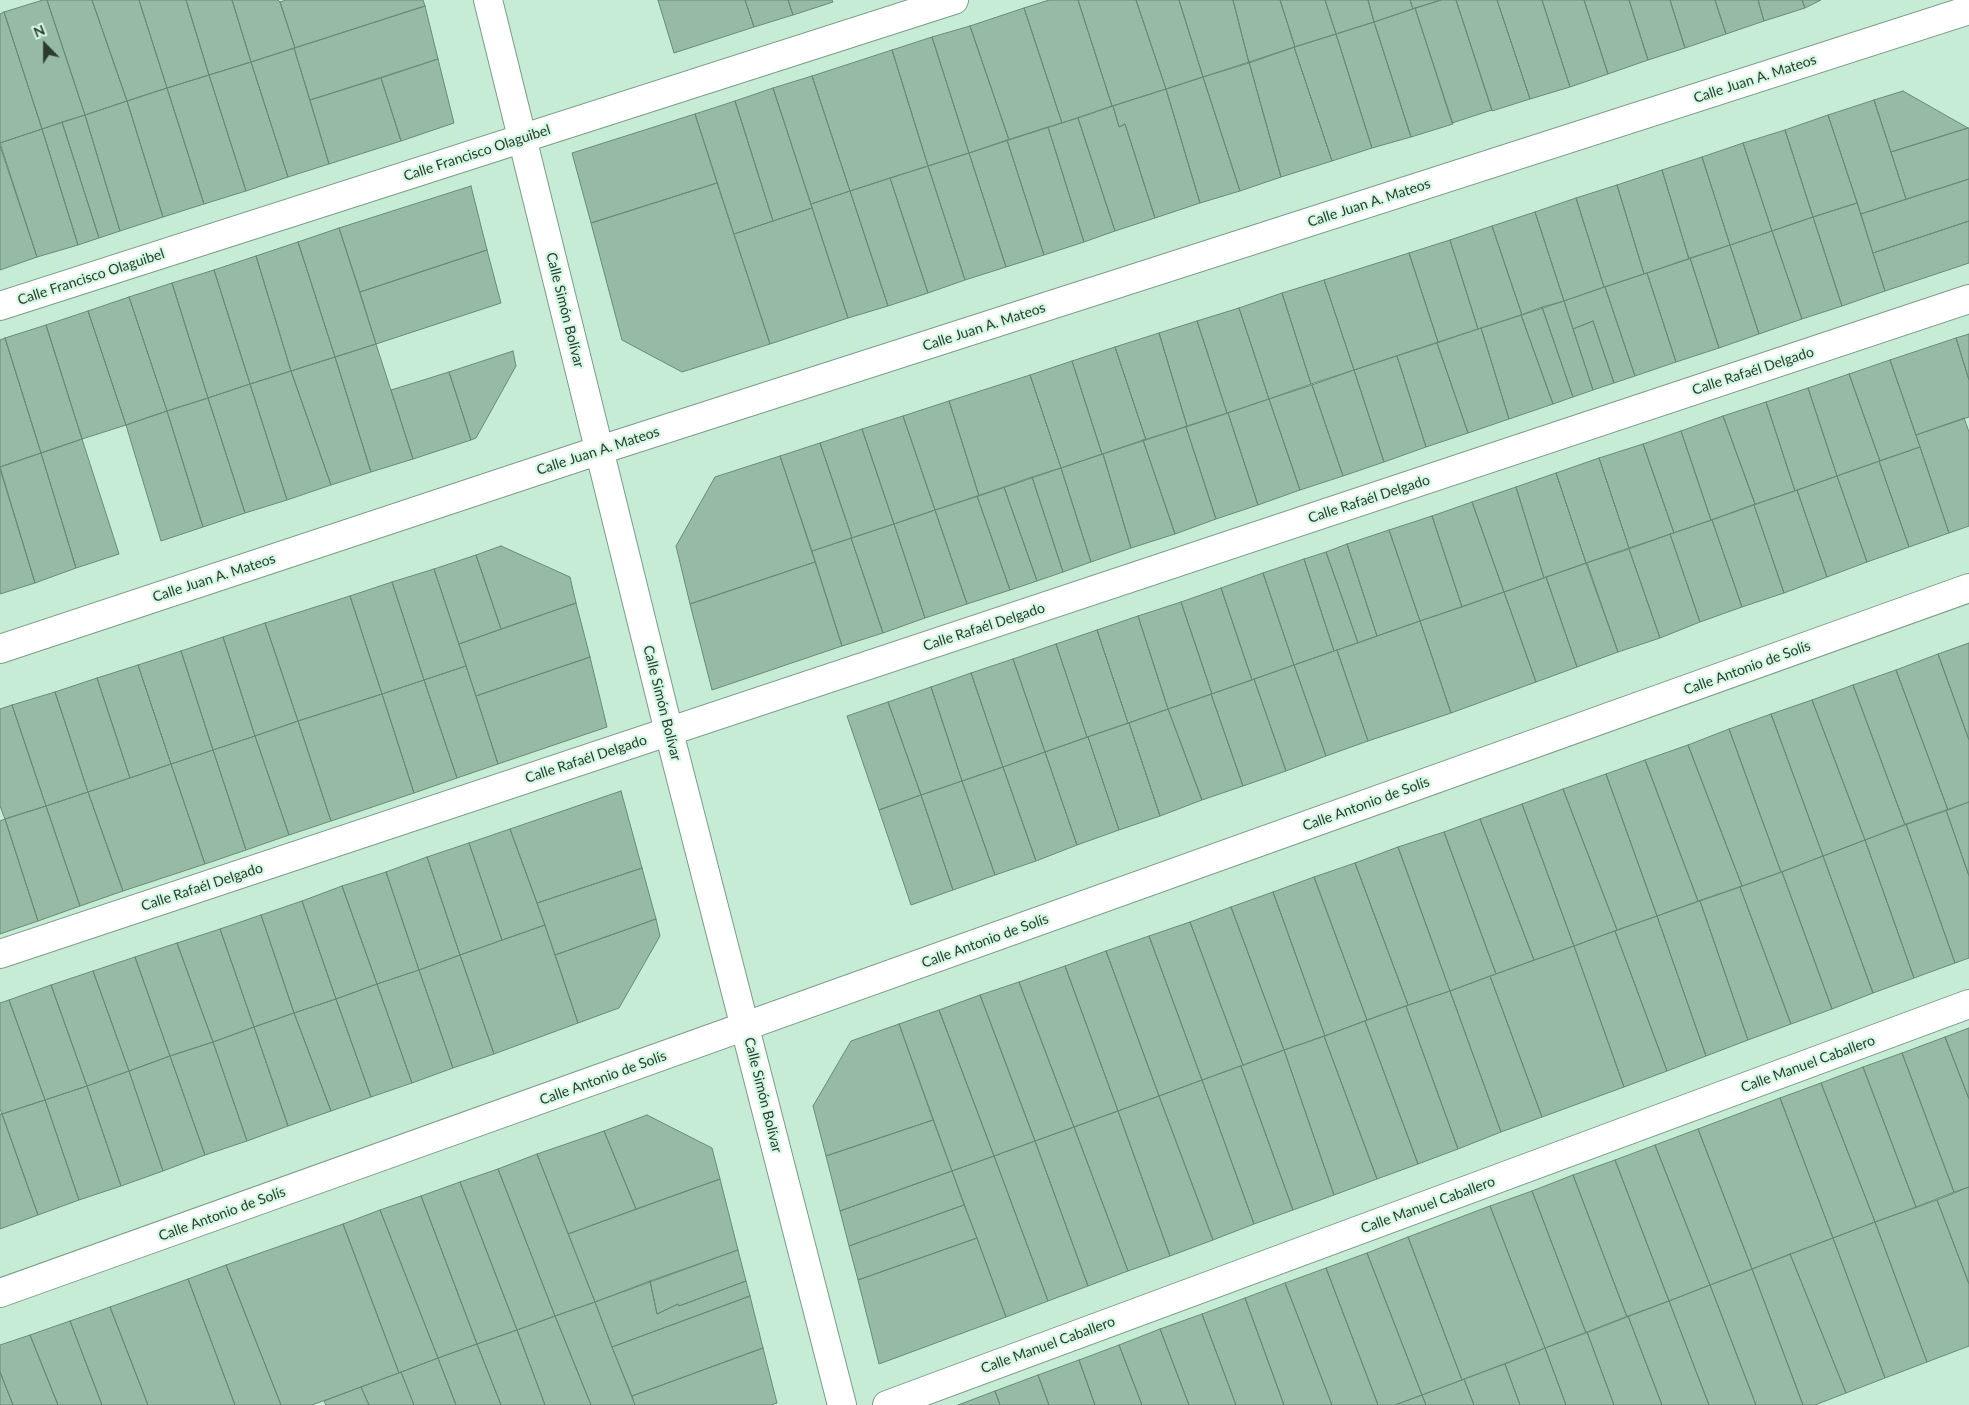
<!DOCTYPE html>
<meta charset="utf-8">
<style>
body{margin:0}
#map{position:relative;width:1969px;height:1405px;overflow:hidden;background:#c7ecd5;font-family:Lato,sans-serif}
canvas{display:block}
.north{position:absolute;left:20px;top:20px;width:50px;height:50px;-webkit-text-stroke:4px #d4f9e2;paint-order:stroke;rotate:338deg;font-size:14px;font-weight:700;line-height:20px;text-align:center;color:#2b3a31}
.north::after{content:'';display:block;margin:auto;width:18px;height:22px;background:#2b3a31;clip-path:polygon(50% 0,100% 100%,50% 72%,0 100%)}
</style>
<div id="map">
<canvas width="1969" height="1405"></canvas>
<div class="north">N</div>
</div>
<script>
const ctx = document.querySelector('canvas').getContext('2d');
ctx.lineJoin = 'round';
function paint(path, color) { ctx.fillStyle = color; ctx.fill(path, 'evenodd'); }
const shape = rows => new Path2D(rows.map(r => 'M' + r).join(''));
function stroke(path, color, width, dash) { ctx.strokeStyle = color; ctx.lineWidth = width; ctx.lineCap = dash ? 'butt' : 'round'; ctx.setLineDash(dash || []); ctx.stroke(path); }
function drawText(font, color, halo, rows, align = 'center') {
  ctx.font = font + ' Lato,sans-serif'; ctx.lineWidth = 4.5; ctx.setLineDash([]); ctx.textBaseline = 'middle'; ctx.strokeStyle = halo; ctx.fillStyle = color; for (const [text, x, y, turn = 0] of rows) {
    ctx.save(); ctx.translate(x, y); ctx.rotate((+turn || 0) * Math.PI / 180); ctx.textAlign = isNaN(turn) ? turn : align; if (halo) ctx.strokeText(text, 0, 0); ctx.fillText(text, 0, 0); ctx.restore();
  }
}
const building = shape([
 [43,0,47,0,85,115,42,129,4,12,43,0],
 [47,0,92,0,127,101,85,115,47,0],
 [92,0,139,0,167,88,127,101,92,0],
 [139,0,186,0,209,75,167,88,139,0],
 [186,0,232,0,251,62,209,75,186,0],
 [232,0,278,0,280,2,295,48,251,62,232,0],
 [286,0,423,0,425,6,295,48,280,2,286,0],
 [658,0,745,0,754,27,674,53,658,0],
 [745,0,788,0,793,15,754,27,745,0],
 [788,0,832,0,833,2,793,15,788,0],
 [1049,0,1078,0,1112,106,1062,123,1024,8,1049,0],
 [1078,0,1136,0,1166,89,1112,106,1078,0],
 [1136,0,1179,0,1203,77,1166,89,1136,0],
 [1179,0,1233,0,1249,63,1203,77,1179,0],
 [1233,0,1280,0,1295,47,1249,63,1233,0],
 [1280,0,1325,0,1336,34,1295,47,1280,0],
 [1325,0,1368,0,1374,22,1336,34,1325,0],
 [1368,0,1410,0,1413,9,1374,22,1368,0],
 [1410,0,1441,0,1413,9,1410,0],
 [1441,0,1456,0,1492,110,1452,123,1415,8,1441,0],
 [1456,0,1497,0,1530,99,1492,111,1456,0],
 [1497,0,1542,0,1570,87,1530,99,1497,0],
 [1542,0,1584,0,1608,74,1570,87,1542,0],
 [1584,0,1629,0,1648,60,1608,74,1584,0],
 [1629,0,1670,0,1685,48,1648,60,1629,0],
 [1670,0,1715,0,1726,34,1685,48,1670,0],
 [1715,0,1758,0,1764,21,1726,34,1715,0],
 [1758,0,1802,0,1805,8,1764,21,1758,0],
 [1802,0,1821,0,1805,8,1802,0],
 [425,6,438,59,310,100,294,48,425,6],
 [1024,8,1062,123,1009,140,970,26,1024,8],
 [1415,8,1453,124,1411,137,1374,22,1415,8],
 [4,12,42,129,0,143,0,14,4,12],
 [1374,22,1411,137,1372,148,1336,34,1374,22],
 [970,26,1009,140,969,153,932,37,970,26],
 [1336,34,1372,148,1332,161,1294,47,1336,34],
 [932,37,969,153,928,166,892,50,932,37],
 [1294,47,1332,161,1281,177,1249,62,1294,47],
 [294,48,329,164,288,177,251,62,294,48],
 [892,50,928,166,850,191,812,76,892,50],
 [438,59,454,123,401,141,381,78,438,59],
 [251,62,288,177,246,191,209,75,251,62],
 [1249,62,1281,177,1240,191,1203,77,1249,62],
 [209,75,246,191,204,204,167,88,209,75],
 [812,76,850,191,811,204,773,88,812,76],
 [1203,77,1240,191,1200,203,1166,89,1203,77],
 [381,78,401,141,329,164,310,100,381,78],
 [167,88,204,204,163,217,127,101,167,88],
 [773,88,812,208,773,221,735,101,773,88],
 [1166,89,1200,203,1155,218,1125,124,1119,127,1113,106,1166,89],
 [1903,91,1968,128,1891,152,1874,100,1903,91],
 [1874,100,1906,199,1861,214,1828,115,1874,100],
 [127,101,163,217,120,231,85,115,127,101],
 [735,101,773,221,734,234,695,114,735,101],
 [1113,106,1119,127,1125,124,1155,218,1115,231,1078,118,1113,106],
 [695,114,717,183,591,223,572,153,695,114],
 [85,115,120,231,99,238,62,122,85,115],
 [1828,115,1857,203,1813,217,1785,130,1828,115],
 [1078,118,1115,231,1084,242,1048,127,1078,118],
 [62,122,99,238,78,245,42,129,62,122],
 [1048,127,1084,242,1044,255,1007,140,1048,127],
 [1968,128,1969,128,1969,179,1906,199,1891,152,1968,128],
 [42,129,78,245,37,257,0,143,42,129],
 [1785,130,1813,217,1772,231,1743,143,1785,130],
 [1007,140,1044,255,1006,267,969,153,1007,140],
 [1743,143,1772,231,1730,245,1702,157,1743,143],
 [0,146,37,257,0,270,0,146],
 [969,153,1006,267,965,280,928,166,969,153],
 [1702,157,1730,245,1689,259,1662,170,1702,157],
 [928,166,965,280,928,293,890,178,928,166],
 [1662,170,1689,259,1644,274,1617,185,1662,170],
 [890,178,928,293,888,306,850,191,890,178],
 [1969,179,1969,221,1873,253,1861,214,1969,179],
 [717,183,770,344,682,372,622,340,591,223,717,183],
 [1617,185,1644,274,1604,287,1576,198,1617,185],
 [471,186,487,250,360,292,339,228,471,186],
 [850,191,888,306,848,318,811,204,850,191],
 [1576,198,1604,287,1564,301,1535,212,1576,198],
 [1857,203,1885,291,1842,306,1813,217,1857,203],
 [812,208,848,318,770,344,734,234,812,208],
 [1535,212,1564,301,1522,315,1492,226,1535,212],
 [1813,217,1842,306,1802,319,1772,231,1813,217],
 [1969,221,1969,263,1885,291,1873,253,1969,221],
 [1492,226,1522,315,1478,329,1450,240,1492,226],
 [339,228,376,344,335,357,298,242,339,228],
 [1772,231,1802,319,1759,334,1730,245,1772,231],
 [1450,240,1478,329,1438,342,1409,253,1450,240],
 [298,242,335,357,291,371,256,256,298,242],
 [1730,245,1759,334,1719,348,1690,258,1730,245],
 [487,250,501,303,376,344,360,292,487,250],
 [1409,253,1438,342,1354,370,1324,280,1409,253],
 [256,256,291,371,250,384,214,270,256,256],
 [1690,258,1719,348,1676,362,1647,273,1690,258],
 [214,270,250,384,208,398,172,283,214,270],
 [1647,273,1676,362,1635,376,1605,287,1647,273],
 [1324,280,1354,370,1311,384,1282,293,1324,280],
 [172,283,208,398,167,411,129,297,172,283],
 [1605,287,1635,376,1614,383,1593,321,1573,329,1564,301,1605,287],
 [1282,293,1311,384,1269,399,1239,308,1282,293],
 [129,297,167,411,126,425,88,311,129,297],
 [1564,301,1593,390,1573,397,1542,307,1564,301],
 [1542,307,1573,397,1553,404,1521,315,1542,307],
 [1239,308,1269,399,1227,413,1197,321,1239,308],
 [88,311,126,425,82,439,46,325,88,311],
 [1521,315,1553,404,1509,419,1481,328,1521,315],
 [1197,321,1227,413,1187,426,1159,333,1197,321],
 [1593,321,1614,383,1593,390,1573,329,1593,321],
 [46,325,82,439,41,453,5,338,46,325],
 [1481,328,1509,419,1468,433,1437,343,1481,328],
 [1159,333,1187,426,1146,440,1115,347,1159,333],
 [1969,334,1969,380,1956,338,1969,334],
 [5,338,41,453,0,467,0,340,5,338],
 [1956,338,1969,380,1969,417,1916,435,1890,360,1956,338],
 [1437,343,1468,433,1426,447,1397,356,1437,343],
 [376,344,413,459,371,472,335,357,376,344],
 [1115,347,1146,440,1102,454,1072,361,1115,347],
 [513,351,516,366,476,438,471,440,449,372,513,351],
 [1397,356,1426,447,1384,462,1354,370,1397,356],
 [335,357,371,472,331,485,291,371,335,357],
 [1890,360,1920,447,1880,461,1849,374,1890,360],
 [1072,361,1102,454,1061,468,1030,375,1072,361],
 [1354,370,1384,462,1343,476,1312,385,1354,370],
 [291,371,331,485,287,500,250,384,291,371],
 [449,372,471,440,413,459,391,390,449,372],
 [1849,374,1880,461,1837,476,1808,388,1849,374],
 [1030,375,1061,468,979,496,949,401,1030,375],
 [250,384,287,500,245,513,208,398,250,384],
 [1312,385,1343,476,1300,490,1269,399,1312,385],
 [1808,388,1837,476,1795,491,1766,402,1808,388],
 [208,398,245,513,203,527,167,411,208,398],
 [1269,399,1300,490,1258,505,1228,413,1269,399],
 [949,401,979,496,935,510,903,416,949,401],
 [1766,402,1795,491,1755,504,1723,416,1766,402],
 [167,411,203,527,161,541,126,425,167,411],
 [1228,413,1258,505,1216,519,1186,427,1228,413],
 [903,416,935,510,894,524,862,429,903,416],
 [1723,416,1755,504,1711,520,1681,431,1723,416],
 [1964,418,1969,432,1969,526,1949,533,1916,435,1964,418],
 [1186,427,1216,519,1175,534,1143,440,1186,427],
 [862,429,894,524,852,538,820,443,862,429],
 [1681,431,1711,520,1674,533,1643,444,1681,431],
 [82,439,119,554,76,568,41,453,82,439],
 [1143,440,1175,534,1131,548,1103,454,1143,440],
 [820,443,852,538,812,551,780,456,820,443],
 [1643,444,1674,533,1629,548,1599,458,1643,444],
 [1920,447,1949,533,1909,547,1879,461,1920,447],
 [41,453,76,568,35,583,0,467,41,453],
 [1103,454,1131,548,1091,562,1061,468,1103,454],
 [780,456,815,562,690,604,676,546,715,477,780,456],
 [1599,458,1629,548,1586,563,1556,473,1599,458],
 [1879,461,1909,547,1867,562,1837,476,1879,461],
 [1061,468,1091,562,1063,572,1032,477,1061,468],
 [0,469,35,583,0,594,0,469],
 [1556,473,1586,563,1544,578,1516,487,1556,473],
 [1837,476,1867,562,1827,577,1797,490,1837,476],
 [1032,477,1063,572,1037,581,1004,487,1032,477],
 [1004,487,1037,581,1010,590,977,496,1004,487],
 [1516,487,1544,578,1504,592,1472,502,1516,487],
 [1797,490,1827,577,1784,593,1754,505,1797,490],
 [977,496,1010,590,967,604,935,510,977,496],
 [1472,502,1504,592,1462,607,1432,516,1472,502],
 [1754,505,1784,593,1742,607,1712,520,1754,505],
 [935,510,967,604,925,618,894,524,935,510],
 [1432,516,1462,607,1420,621,1389,530,1432,516],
 [1712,520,1742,607,1700,622,1670,534,1712,520],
 [894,524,925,618,883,633,851,538,894,524],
 [1389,530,1420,621,1377,636,1347,544,1389,530],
 [1670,534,1700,622,1660,638,1629,549,1670,534],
 [851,538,883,633,842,646,812,551,851,538],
 [1347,544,1377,636,1358,643,1326,552,1347,544],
 [501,546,570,577,576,603,501,629,476,555,501,546],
 [1629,549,1660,638,1618,652,1586,563,1629,549],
 [1326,552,1358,643,1334,651,1304,559,1326,552],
 [476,555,501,629,459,644,434,569,476,555],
 [1304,559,1334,651,1294,665,1263,573,1304,559],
 [815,562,842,646,712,690,690,604,815,562],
 [1587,563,1618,652,1577,667,1546,577,1587,563],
 [434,569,466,666,424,680,392,582,434,569],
 [1263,573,1294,665,1252,680,1221,588,1263,573],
 [1546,577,1577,667,1536,682,1504,592,1546,577],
 [392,582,424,680,382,694,350,596,392,582],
 [1221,588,1252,680,1212,694,1181,602,1221,588],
 [1504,592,1536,682,1451,713,1420,621,1504,592],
 [350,596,382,694,298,721,265,623,350,596],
 [1181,602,1212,694,1168,709,1138,616,1181,602],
 [576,603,590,657,476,696,459,644,576,603],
 [1138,616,1168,709,1128,723,1097,630,1138,616],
 [1420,621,1451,713,1368,741,1337,650,1420,621],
 [265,623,298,721,255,736,223,637,265,623],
 [1097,630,1128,723,1087,737,1056,644,1097,630],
 [223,637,255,736,213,750,181,651,223,637],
 [1969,643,1969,740,1938,654,1969,643],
 [1056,644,1087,737,1045,752,1013,659,1056,644],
 [1337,650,1368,741,1326,756,1294,665,1337,650],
 [181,651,213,750,171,764,138,665,181,651],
 [1938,654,1969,740,1969,802,1948,810,1896,670,1938,654],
 [590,657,607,727,498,764,476,696,590,657],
 [1013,659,1045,752,1003,767,971,673,1013,659],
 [138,665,171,764,130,778,97,678,138,665],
 [1294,665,1326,756,1286,771,1254,679,1294,665],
 [466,666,498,764,457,778,424,680,466,666],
 [1896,670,1948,810,1905,825,1853,685,1896,670],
 [971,673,1003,767,962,781,931,687,971,673],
 [97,678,130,778,88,792,55,692,97,678],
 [1254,679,1286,771,1243,786,1211,694,1254,679],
 [424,680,457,778,414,793,382,694,424,680],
 [1853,685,1905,825,1865,840,1812,700,1853,685],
 [931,687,962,781,921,795,888,702,931,687],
 [55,692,88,792,46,806,12,705,55,692],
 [382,694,414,793,331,821,298,721,382,694],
 [1211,694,1243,786,1202,800,1168,709,1211,694],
 [1812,700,1865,840,1823,856,1771,714,1812,700],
 [888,702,921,795,879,810,847,716,888,702],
 [12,705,46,806,5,819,0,806,0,709,12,705],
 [1168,709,1202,800,1160,816,1129,723,1168,709],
 [1771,714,1823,856,1781,872,1729,729,1771,714],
 [298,721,331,821,289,835,255,736,298,721],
 [1129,723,1160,816,1119,830,1088,737,1129,723],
 [1729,729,1781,872,1742,886,1688,745,1729,729],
 [255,736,289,835,246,850,213,750,255,736],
 [1088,737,1119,830,1077,845,1045,752,1088,737],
 [1688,745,1742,886,1698,901,1645,760,1688,745],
 [213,750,246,850,205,864,171,764,213,750],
 [1045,752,1077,845,1036,861,1003,767,1045,752],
 [1645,760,1698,901,1657,916,1606,774,1645,760],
 [171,764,205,864,123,891,88,792,171,764],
 [1003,767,1036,861,995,875,962,781,1003,767],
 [1606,774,1657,916,1617,930,1563,789,1606,774],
 [962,781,995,875,953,890,921,795,962,781],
 [1563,789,1617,930,1574,946,1522,804,1563,789],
 [621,791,642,868,537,903,510,829,621,791],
 [88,792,123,891,80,906,46,806,88,792],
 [921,795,953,890,911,905,879,810,921,795],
 [1969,802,1969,876,1946,810,1969,802],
 [1522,804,1574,946,1534,960,1480,819,1522,804],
 [46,806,80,906,38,921,5,819,46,806],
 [1946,810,1969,876,1969,958,1955,963,1906,824,1946,810],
 [5,819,38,921,0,934,0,821,5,819],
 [1480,819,1534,960,1496,974,1444,832,1480,819],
 [1906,824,1955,963,1914,978,1865,840,1906,824],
 [510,829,545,925,502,940,469,843,510,829],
 [1444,832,1496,974,1450,991,1398,847,1444,832],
 [1865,840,1914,978,1873,993,1823,856,1865,840],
 [469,843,502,940,460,955,427,857,469,843],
 [1398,847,1450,991,1408,1005,1355,863,1398,847],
 [1823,856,1873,993,1832,1009,1782,872,1823,856],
 [427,857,460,955,419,970,386,872,427,857],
 [1355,863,1408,1005,1367,1020,1314,877,1355,863],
 [642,868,656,919,555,955,537,903,642,868],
 [386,872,419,970,377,984,342,886,386,872],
 [1782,872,1832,1009,1791,1024,1740,887,1782,872],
 [1314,877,1367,1020,1325,1036,1273,892,1314,877],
 [342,886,377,984,336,999,302,901,342,886],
 [1740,887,1791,1024,1748,1040,1700,901,1740,887],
 [1273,892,1325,1036,1284,1050,1231,907,1273,892],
 [302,901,336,999,294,1013,261,915,302,901],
 [1700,901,1748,1040,1706,1056,1657,916,1700,901],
 [1231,907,1284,1050,1243,1065,1190,922,1231,907],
 [261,915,294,1013,254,1027,220,929,261,915],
 [1657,916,1706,1056,1667,1071,1615,931,1657,916],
 [656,919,660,936,619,1008,578,1023,555,955,656,919],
 [1190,922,1243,1065,1202,1080,1149,936,1190,922],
 [545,925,578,1023,494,1054,460,955,545,925],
 [220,929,254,1027,213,1042,177,943,220,929],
 [1615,931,1667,1071,1624,1087,1574,946,1615,931],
 [1149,936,1202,1080,1159,1096,1106,951,1149,936],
 [177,943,213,1042,170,1056,135,957,177,943],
 [1574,946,1624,1087,1542,1117,1490,976,1574,946],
 [1106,951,1159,1096,1118,1111,1065,966,1106,951],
 [460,955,494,1054,453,1068,419,970,460,955],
 [135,957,170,1056,129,1071,93,971,135,957],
 [1065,966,1118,1111,1074,1127,1019,982,1065,966],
 [419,970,453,1068,412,1083,377,984,419,970],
 [93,971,129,1071,87,1086,51,985,93,971],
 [1490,976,1542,1117,1501,1132,1450,991,1490,976],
 [1019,982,1074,1127,1035,1141,980,995,1019,982],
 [377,984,412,1083,371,1097,336,999,377,984],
 [51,985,87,1086,45,1100,9,1000,51,985],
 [1450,991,1501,1132,1458,1149,1406,1006,1450,991],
 [980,995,1035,1141,994,1156,939,1010,980,995],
 [336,999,371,1097,331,1111,294,1013,336,999],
 [9,1000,45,1100,2,1114,0,1109,0,1003,9,1000],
 [1406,1006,1458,1149,1418,1164,1365,1021,1406,1006],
 [939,1010,994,1156,952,1171,899,1024,939,1010],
 [294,1013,331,1111,288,1126,254,1027,294,1013],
 [1365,1021,1418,1164,1377,1179,1324,1036,1365,1021],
 [899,1024,933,1120,826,1156,813,1106,851,1041,899,1024],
 [254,1027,288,1126,247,1141,213,1042,254,1027],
 [1969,1028,1969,1099,1945,1037,1969,1028],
 [1324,1036,1377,1179,1334,1195,1284,1050,1324,1036],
 [1945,1037,1969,1099,1969,1187,1954,1192,1902,1053,1945,1037],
 [213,1042,247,1141,205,1155,170,1056,213,1042],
 [1284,1050,1334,1195,1293,1210,1241,1066,1284,1050],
 [1902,1053,1954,1192,1916,1207,1863,1067,1902,1053],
 [170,1056,205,1155,163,1171,129,1071,170,1056],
 [1241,1066,1293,1210,1254,1224,1202,1080,1241,1066],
 [1863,1067,1916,1207,1875,1222,1821,1083,1863,1067],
 [129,1071,163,1171,121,1186,87,1086,129,1071],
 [1202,1080,1254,1224,1213,1240,1159,1096,1202,1080],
 [1821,1083,1875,1222,1833,1238,1780,1098,1821,1083],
 [87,1086,121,1186,79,1200,45,1100,87,1086],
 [1159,1096,1213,1240,1170,1256,1118,1111,1159,1096],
 [1780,1098,1833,1238,1752,1269,1698,1129,1780,1098],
 [45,1100,79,1200,38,1215,2,1114,45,1100],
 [1118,1111,1170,1256,1128,1271,1074,1127,1118,1111],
 [0,1114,2,1114,38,1215,0,1229,0,1114],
 [647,1115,712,1148,720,1179,636,1209,604,1131,647,1115],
 [933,1120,952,1171,840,1211,826,1156,933,1120],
 [1074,1127,1128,1271,1088,1286,1035,1141,1074,1127],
 [1698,1129,1752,1269,1710,1285,1655,1145,1698,1129],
 [604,1131,636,1209,568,1234,537,1154,604,1131],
 [1035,1141,1088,1286,1048,1301,994,1156,1035,1141],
 [1655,1145,1710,1285,1669,1301,1615,1160,1655,1145],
 [537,1154,595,1302,555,1316,498,1169,537,1154],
 [994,1156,1048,1301,1006,1317,952,1171,994,1156],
 [1615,1160,1669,1301,1627,1317,1573,1175,1615,1160],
 [498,1169,555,1316,517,1330,460,1182,498,1169],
 [952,1171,964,1205,849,1246,840,1211,952,1171],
 [1573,1175,1627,1317,1586,1333,1532,1191,1573,1175],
 [720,1179,738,1250,595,1302,568,1234,720,1179],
 [460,1182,517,1330,477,1344,421,1196,460,1182],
 [1969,1187,1969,1284,1937,1200,1969,1187],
 [1532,1191,1586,1333,1545,1348,1490,1206,1532,1191],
 [421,1196,477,1344,438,1358,380,1210,421,1196],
 [1937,1200,1969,1284,1969,1346,1927,1362,1875,1222,1937,1200],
 [964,1205,977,1238,858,1280,849,1246,964,1205],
 [1490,1206,1545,1348,1462,1380,1408,1237,1490,1206],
 [380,1210,438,1358,399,1373,343,1224,380,1210],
 [1875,1222,1927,1362,1885,1378,1833,1238,1875,1222],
 [343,1224,399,1373,312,1405,281,1405,226,1265,343,1224],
 [1408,1237,1462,1380,1422,1395,1367,1253,1408,1237],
 [977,1238,1006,1317,879,1364,858,1280,977,1238],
 [1833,1238,1885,1378,1846,1393,1790,1254,1833,1238],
 [738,1250,746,1281,679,1306,678,1304,657,1314,650,1281,738,1250],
 [1367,1253,1422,1395,1395,1405,1378,1405,1326,1268,1367,1253],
 [1790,1254,1846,1393,1815,1405,1803,1405,1752,1269,1790,1254],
 [226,1265,281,1405,235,1405,188,1279,226,1265],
 [1326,1268,1378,1405,1332,1405,1285,1283,1326,1268],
 [1752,1269,1803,1405,1756,1405,1710,1285,1752,1269],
 [188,1279,235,1405,148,1405,110,1307,188,1279],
 [650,1281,657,1314,678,1304,679,1306,746,1281,750,1296,612,1347,595,1302,650,1281],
 [1285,1283,1332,1405,1284,1405,1245,1298,1285,1283],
 [1710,1285,1756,1405,1709,1405,1669,1301,1710,1285],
 [750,1296,763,1348,632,1396,612,1347,750,1296],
 [1245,1298,1284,1405,1236,1405,1202,1314,1245,1298],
 [1669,1301,1709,1405,1662,1405,1628,1316,1669,1301],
 [595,1302,612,1347,635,1405,591,1405,555,1316,595,1302],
 [110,1307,148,1405,102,1405,70,1321,110,1307],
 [1202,1314,1236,1405,1189,1405,1160,1329,1202,1314],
 [555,1316,591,1405,545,1405,517,1330,555,1316],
 [1628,1316,1662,1405,1614,1405,1587,1332,1628,1316],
 [70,1321,102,1405,58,1405,30,1335,70,1321],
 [1160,1329,1189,1405,1142,1405,1119,1345,1160,1329],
 [517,1330,545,1405,501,1405,477,1344,517,1330],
 [1587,1332,1614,1405,1566,1405,1545,1348,1587,1332],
 [30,1335,58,1405,13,1405,0,1372,0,1345,30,1335],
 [477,1344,501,1405,456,1405,438,1358,477,1344],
 [1119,1345,1142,1405,1095,1405,1079,1360,1119,1345],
 [763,1348,777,1403,771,1405,635,1405,632,1396,763,1348],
 [1545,1348,1566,1405,1520,1405,1505,1364,1545,1348],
 [438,1358,456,1405,414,1405,401,1372,438,1358],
 [1079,1360,1095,1405,1049,1405,1038,1375,1079,1360],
 [1505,1364,1520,1405,1474,1405,1464,1379,1505,1364],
 [0,1372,13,1405,0,1405,0,1372],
 [401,1372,414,1405,369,1405,361,1387,401,1372],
 [1038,1375,1049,1405,1000,1405,995,1391,1038,1375],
 [1464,1379,1474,1405,1426,1405,1422,1395,1464,1379],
 [361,1387,369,1405,326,1405,324,1401,361,1387],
 [995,1391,1000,1405,958,1405,995,1391],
 [1422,1395,1426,1405,1395,1405,1422,1395]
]);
const minor = shape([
 [0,306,954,0],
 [0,954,1969,299],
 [0,1293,1969,588],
 [887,1405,1969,1004]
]);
const tertiary = shape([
 [488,0,669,732,842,1405],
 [0,649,600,450,1969,10]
]);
const streetNames = [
 ["Calle Juan A. Mateos",1755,79,-18],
 ["Calle Francisco Olaguibel",477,153,-18],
 ["Calle Juan A. Mateos",1369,203,-18],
 ["Calle Francisco Olaguibel",91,277,-18],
 ["Calle Simón Bolívar",565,310,76],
 ["Calle Juan A. Mateos",984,327,-18],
 ["Calle Rafaél Delgado",1753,371,-18],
 ["Calle Juan A. Mateos",598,451,-18],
 ["Calle Rafaél Delgado",1369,499,-18],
 ["Calle Juan A. Mateos",214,578,-18],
 ["Calle Rafaél Delgado",984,627,-18],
 ["Calle Antonio de Solís",1747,668,-20],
 ["Calle Simón Bolívar",662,703,76],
 ["Calle Rafaél Delgado",586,759,-18],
 ["Calle Antonio de Solís",1366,804,-20],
 ["Calle Rafaél Delgado",202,887,-18],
 ["Calle Antonio de Solís",985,941,-20],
 ["Calle Manuel Caballero",1808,1064,-20],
 ["Calle Antonio de Solís",603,1078,-20],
 ["Calle Simón Bolívar",763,1095,76],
 ["Calle Manuel Caballero",1428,1205,-20],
 ["Calle Antonio de Solís",222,1214,-20],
 ["Calle Manuel Caballero",1048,1345,-20]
];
paint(building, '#97baa4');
stroke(building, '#688a76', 1);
stroke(minor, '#7a9c87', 30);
stroke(tertiary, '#7a9c87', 30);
stroke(minor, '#fff', 28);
stroke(tertiary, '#fff', 28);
drawText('14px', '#2b3a31', '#d4f9e2', streetNames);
</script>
